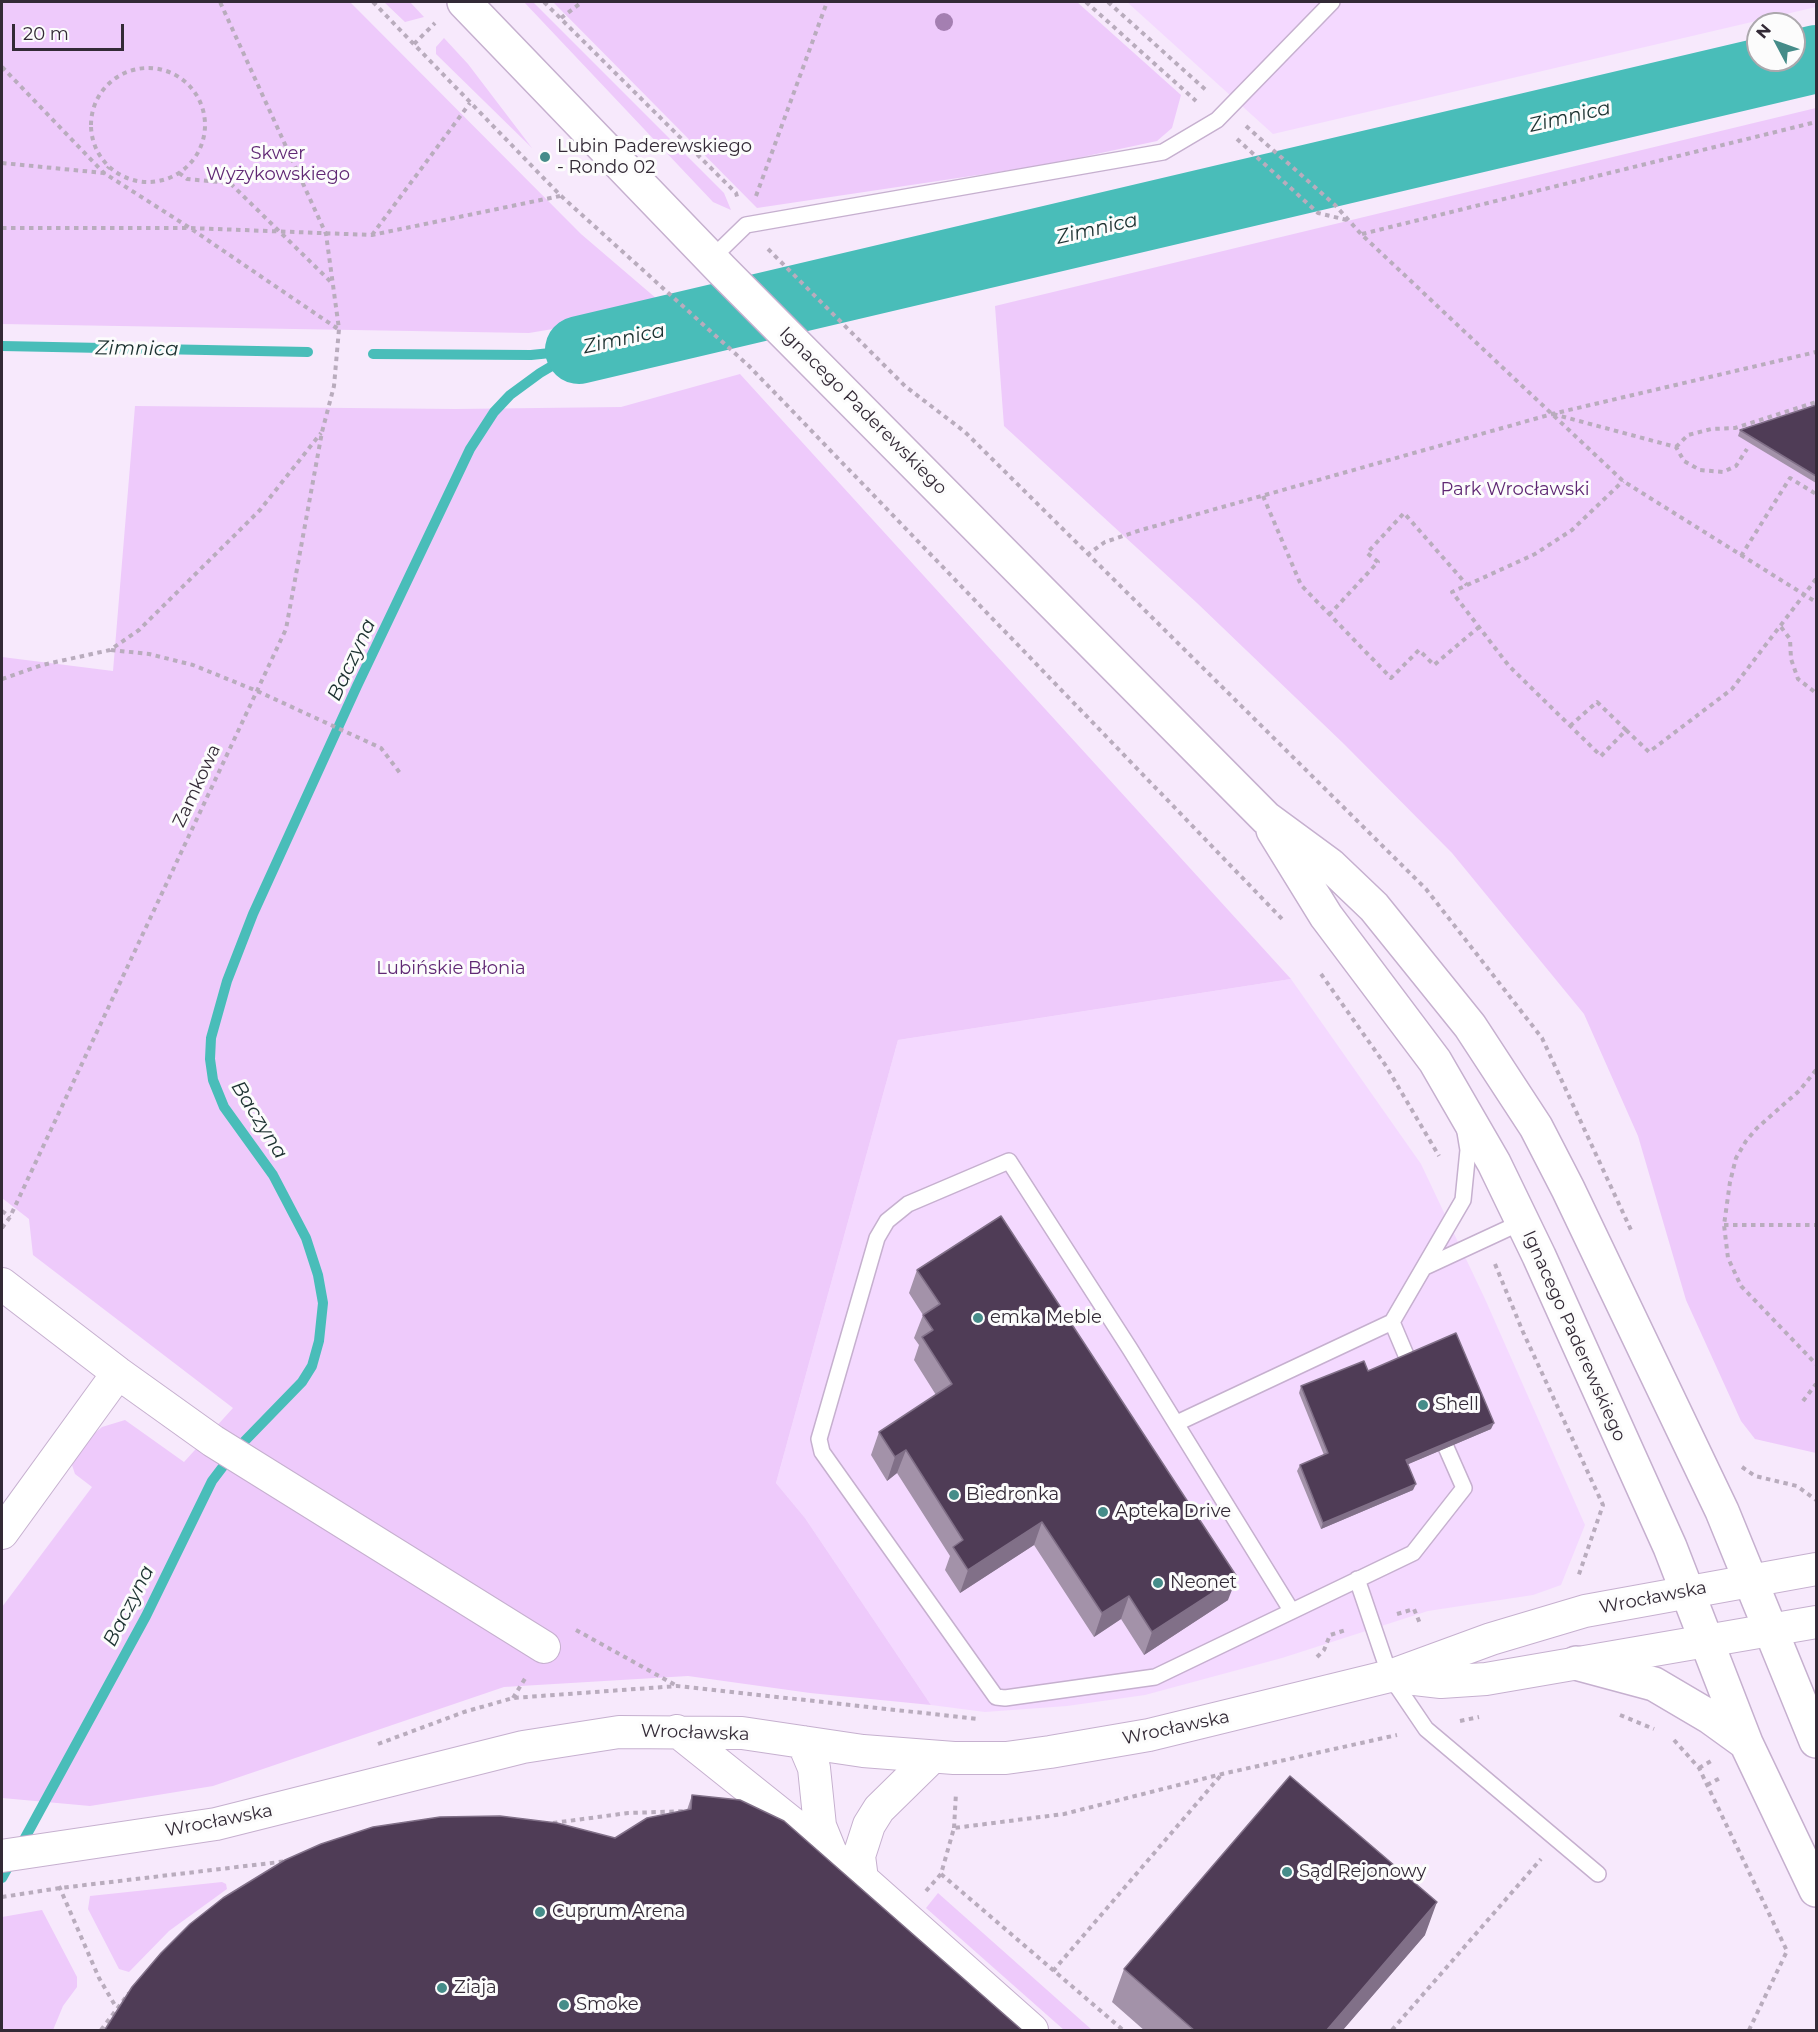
<!DOCTYPE html>
<meta charset="utf-8">
<style>
body{margin:0}
#map{position:relative;width:1818px;height:2032px;overflow:hidden;background:#f7e9fc;font-family:Montserrat,sans-serif}
canvas{display:block}
.frame{position:absolute;inset:0;border:3px solid #332a36;pointer-events:none}
.north{position:absolute;left:1746px;top:12px;width:60px;height:60px;box-sizing:border-box;background:#fcfcfc;border:2px solid #aca8ad;border-radius:50%;rotate:311deg;font-size:16px;font-weight:700;line-height:24px;text-align:center;color:#332a36}
.north::after{content:'';display:block;margin:auto;width:21px;height:27px;background:#458c89;clip-path:polygon(50% 0,100% 100%,50% 72%,0 100%)}
.scale{position:absolute;left:12px;top:24px;width:112px;height:27px;box-sizing:border-box;border:3px solid #332a36;border-top:0;padding-left:8px;font-size:18px;line-height:21px;white-space:nowrap;color:#332a36;-webkit-text-stroke:4px #fcfcfc;paint-order:stroke}
</style>
<div id="map">
<canvas width="1818" height="2032"></canvas>
<div class="frame"></div>
<div class="north">N</div>
<div class="scale">20 m</div>
</div>
<script>
const ctx = document.querySelector('canvas').getContext('2d');
ctx.lineJoin = 'round';
function paint(path, color) { ctx.fillStyle = color; ctx.fill(path, 'evenodd'); }
const shape = rows => new Path2D(rows.map(r => 'M' + r).join(''));
function stroke(path, color, width, dash) { ctx.strokeStyle = color; ctx.lineWidth = width; ctx.lineCap = dash ? 'butt' : 'round'; ctx.setLineDash(dash || []); ctx.stroke(path); }
function drawText(font, color, halo, rows, align = 'center') {
  ctx.font = font + ' Montserrat,sans-serif'; ctx.lineWidth = 6; ctx.setLineDash([]); ctx.textBaseline = 'middle'; ctx.strokeStyle = halo; ctx.fillStyle = color; for (const [text, x, y, turn = 0] of rows) {
    ctx.save(); ctx.translate(x, y); ctx.rotate((+turn || 0) * Math.PI / 180); ctx.textAlign = isNaN(turn) ? turn : align; if (halo) ctx.strokeText(text, 0, 0); ctx.fillText(text, 0, 0); ctx.restore();
  }
}
const built = shape([
 [1127,2,1816,2,1816,7,1273,134],
 [1291,979,1421,1164,1485,1299,1585,1525,1561,1585,1533,1595,1428,1611,1282,1658,1145,1695,1067,1706,985,1712,931,1705,805,1518,776,1483,898,1040]
]);
const green = shape([
 [2,2,350,2,581,234,664,305,601,321,529,333,2,324],
 [384,2,410,2,424,17,405,22],
 [524,2,533,2,724,193,731,210,713,202],
 [553,2,1077,2,1181,95,1172,128,1157,141,1045,165,757,208],
 [444,38,468,64,532,148,436,54,436,47],
 [1816,108,1816,1453,1755,1439,1741,1421,1686,1300,1638,1136,1584,1014,1452,853,1344,744,1197,603,1004,426,995,306],
 [740,374,1291,979,898,1040,776,1483,805,1518,931,1705,810,1693,688,1676,504,1687,213,1786,90,1806,2,1798,2,1607,92,1487,75,1474,72,1465,90,1437,102,1427,125,1420,184,1462,233,1408,33,1255,29,1219,2,1198,2,657,113,671,135,406,456,409,621,407],
 [222,1882,226,1884,227,1889,169,1931,129,1972,119,1969,88,1909,90,1896],
 [938,1893,1092,2030,1064,2030,926,1908],
 [42,1910,77,1977,77,1987,63,2006,53,2030,2,2030,2,1917]
]);
const stream = shape([
 [2,346,308,352],
 [373,354,531,355,570,351],
 [20,1847,146,1616,212,1481,234,1452,302,1382,312,1366,319,1341,323,1303,318,1275,306,1238,273,1175,224,1107,213,1080,210,1059,211,1038,227,981,253,914,357,686,470,449,494,412,510,395,540,373,579,350],
 [2,1878,12,1860]
]);
const river = shape([
 [579,350,1816,59]
]);
const path = shape([
 [373,2,560,195,749,366,1284,921],
 [544,2,736,193,738,200],
 [1086,2,1196,101],
 [1108,2,1207,91],
 [561,18,582,2],
 [414,44,435,23],
 [2,67,104,173,190,228,338,329],
 '91 125a57 57 0 1 1 114 0a57 57 0 1 1-114 0Z',
 [1246,126,1335,205,1361,234,1623,481,1816,602],
 [1237,139,1318,213,1347,220],
 [2,163,104,173,109,167],
 [179,173,187,179,230,183,332,283],
 [756,196,827,2],
 [2,228,190,228,372,235,560,196],
 [1362,234,1816,122],
 [372,235,470,103],
 [768,249,905,386,965,432,1426,889,1542,1038,1631,1230],
 [1553,414,1676,447,1684,461,1700,470,1723,472,1736,466,1747,449],
 [1676,447,1688,435,1711,429,1735,428,1816,402],
 [1263,496,1301,585,1391,678,1419,650,1434,665,1479,627],
 [1087,555,1105,542,1141,530,1552,414,1816,352],
 [1741,556,1790,478,1816,494],
 [1329,615,1378,562,1367,553,1404,513,1467,585],
 [1781,627,1790,639,1791,659,1798,679,1816,693],
 [111,650,149,654,193,665,257,691,381,748,400,773],
 [2,679,42,665,110,650,139,630,260,510,321,433],
 [1570,726,1597,702,1626,730,1601,756,1509,666,1452,592,1535,554,1572,530,1623,481],
 [1626,730,1649,752,1732,689,1816,579],
 [1321,974,1386,1066,1439,1156],
 [1816,1070,1800,1090,1757,1128,1746,1141,1736,1158,1730,1182,1724,1225,1728,1258,1741,1286,1816,1364],
 [2,1211,10,1217],
 [1724,1225,1816,1225],
 [2,1228,10,1217,286,629,322,432,334,386,339,329,326,234,220,2],
 [1495,1264,1523,1332,1603,1505,1578,1577],
 [1803,1401,1816,1384],
 [1742,1467,1755,1476,1797,1486,1816,1500],
 [1397,1614,1414,1609,1421,1626],
 [576,1630,677,1686],
 [1317,1657,1324,1650,1330,1635,1346,1630],
 [513,1698,526,1677],
 [1620,1715,1654,1729],
 [1460,1721,1479,1717],
 [1674,1740,1699,1768,1787,1951,1749,2030],
 [378,1744,464,1712,513,1698,677,1686,978,1719],
 [1699,1768,1711,1761],
 [1707,1785,1722,1777],
 [553,1823,628,1813,689,1811],
 [954,1828,956,1793],
 [941,1874,1123,2030],
 [59,1886,99,1978,116,2007],
 [926,1891,941,1874,954,1828,1064,1814,1222,1774,1397,1735],
 [2,1897,60,1888,288,1861],
 [1053,1971,1222,1774],
 [101,2030,129,1993],
 [1392,2030,1541,1859]
]);
const lane = shape([
 [711,259,746,225,1163,152,1217,120,1332,2],
 [1425,1267,1522,1222],
 [1414,1374,1392,1322,1463,1200,1468,1150,1465,1132],
 [1177,1423,1392,1322],
 [1357,1579,1390,1676,1426,1729,1598,1874],
 [1291,1610,1130,1349,1009,1161,908,1204,887,1221,877,1238,819,1439,822,1452,996,1697,1005,1698,1155,1677,1413,1553,1464,1488,1438,1429]
]);
const street = shape([
 [2,1284,118,1373,213,1441,544,1647],
 [2,1533,118,1373],
 [1397,1677,1441,1682,1486,1679,1816,1622],
 [677,1731,862,1879,1032,2030],
 [803,1742,814,1768,820,1826,831,1853],
 [2,1856,216,1824,523,1747,619,1732,742,1733,863,1751,954,1758,1006,1758,1050,1752,1149,1735,1390,1676,1491,1639,1585,1611,1816,1569],
 [862,1879,859,1856,869,1825,879,1809,932,1757]
]);
const secondary = shape([
 [464,2,722,270,1266,818,1330,865,1374,907,1470,1026,1536,1127,1568,1189,1722,1511,1816,1741],
 [1273,830,1326,916,1435,1061,1494,1163,1539,1256,1670,1547,1746,1743,1816,1890],
 [1576,1663,1654,1684,1710,1717,1746,1743]
]);
const trees = [
 [944,22]
];
const wall = shape([
 [1816,405,1816,483,1738,436,1740,430],
 [917,1270,1228,1600,1144,1655,1121,1619,1094,1637,1034,1545,960,1593,945,1570,950,1556,897,1473,887,1481,871,1455,879,1432,936,1395,914,1360,919,1345,914,1338,923,1315,909,1293],
 [1368,1371,1491,1429,1408,1464,1413,1490,1321,1529,1297,1471,1300,1465,1324,1455,1299,1393,1301,1386],
 [692,1795,1023,2031,615,1838,687,1810],
 [1425,1935,1342,2031,1145,2031,1112,2002,1124,1969]
]);
const shadedWall = shape([
 [1494,1423,1491,1429,1404,1466,1406,1460],
 [906,1450,897,1473,887,1481,895,1457],
 [1416,1484,1413,1490,1321,1529,1323,1523],
 [1042,1522,1034,1545,960,1593,968,1570],
 [1237,1577,1228,1600,1144,1655,1152,1632],
 [1129,1596,1121,1619,1094,1637,1102,1613],
 [1437,1902,1425,1935,1342,2031,1326,2031]
]);
const building = shape([
 [1816,405,1816,476,1740,430,1816,405],
 [1001,1216,1237,1577,1152,1632,1129,1596,1102,1613,1042,1522,968,1570,953,1547,963,1540,906,1450,895,1457,879,1432,952,1384,922,1337,933,1330,923,1315,940,1304,917,1270,1001,1216],
 [1456,1333,1494,1423,1406,1460,1416,1484,1323,1523,1300,1465,1328,1453,1301,1386,1364,1361,1368,1371,1456,1333],
 [1290,1776,1437,1902,1326,2031,1195,2031,1124,1969,1290,1776],
 [692,1795,740,1800,784,1821,1023,2031,104,2031,132,1987,161,1953,190,1924,223,1898,285,1860,321,1844,373,1827,440,1817,500,1816,557,1823,615,1838,647,1818,691,1809,692,1795]
]);
const markers = [
 [545,157,6,"#458c89"],
 [978,1318,6,"#458c89"],
 [1423,1405,6,"#458c89"],
 [954,1495,6,"#458c89"],
 [1103,1512,6,"#458c89"],
 [1158,1583,6,"#458c89"],
 [1287,1872,6,"#458c89"],
 [540,1912,6,"#458c89"],
 [442,1988,6,"#458c89"],
 [564,2005,6,"#458c89"]
];
const poiNames = [
 ["Lubin Paderewskiego",557,147],
 ["- Rondo 02",557,168],
 ["emka Meble",990,1318],
 ["Shell",1435,1405],
 ["Biedronka",966,1495],
 ["Apteka Drive",1115,1512],
 ["Neonet",1170,1583],
 ["Sąd Rejonowy",1299,1872],
 ["Cuprum Arena",552,1912],
 ["Ziaja",454,1988],
 ["Smoke",576,2005]
];
const parkNames = [
 ["Skwer",278,154],
 ["Wyżykowskiego",278,175],
 ["Park Wrocławski",1515,490],
 ["Lubińskie Błonia",451,969]
];
const streetNames = [
 ["Ignacego Paderewskiego",863,411,45],
 ["Zamkowa",197,786,-65],
 ["Ignacego Paderewskiego",1574,1336,66],
 ["Wrocławska",1653,1598,-11],
 ["Wrocławska",1176,1728,-12],
 ["Wrocławska",695,1733,2],
 ["Wrocławska",219,1821,-11]
];
const waterNames = [
 ["Zimnica",1570,117,-13],
 ["Zimnica",1097,229,-13],
 ["Zimnica",624,339,-12],
 ["Zimnica",137,349,1],
 ["Baczyna",352,660,-65],
 ["Baczyna",259,1120,58],
 ["Baczyna",129,1606,-63]
];
paint(built, '#f4d9ff');
paint(green, '#eecafb');
stroke(stream, '#49bdb9', 10);
stroke(river, '#49bdb9', 68);
stroke(lane, '#c6b0cf', 18);
stroke(street, '#c6b0cf', 34);
stroke(secondary, '#c6b0cf', 36);
stroke(path, '#b9acbd', 4, [4.5, 4.5]);
stroke(lane, '#fff', 15);
stroke(street, '#fff', 32);
stroke(secondary, '#fff', 33);
ctx.fillStyle = '#a47fb1';
for (const [x, y] of trees) { ctx.beginPath(); ctx.arc(x, y, 9, 0, 2 * Math.PI); ctx.fill(); }
paint(wall, '#a392a9');
paint(shadedWall, '#817088');
paint(building, '#4f3c56');
stroke(building, '#817088', 1.5);
for (const [x, y, r, color] of markers) { const dot = new Path2D(); dot.arc(x, y, r, 0, 2 * Math.PI); ctx.fillStyle = color; ctx.fill(dot); stroke(dot, '#fcfcfc', 2); }
drawText('18px', '#332a36', '#fcfcfc', poiNames, 'left');
drawText('18px', '#602874', '#fcfcfc', parkNames);
drawText('18px', '#332a36', '#fcfcfc', streetNames);
drawText('italic 20px', '#1d3231', '#fcfcfc', waterNames);
</script>
